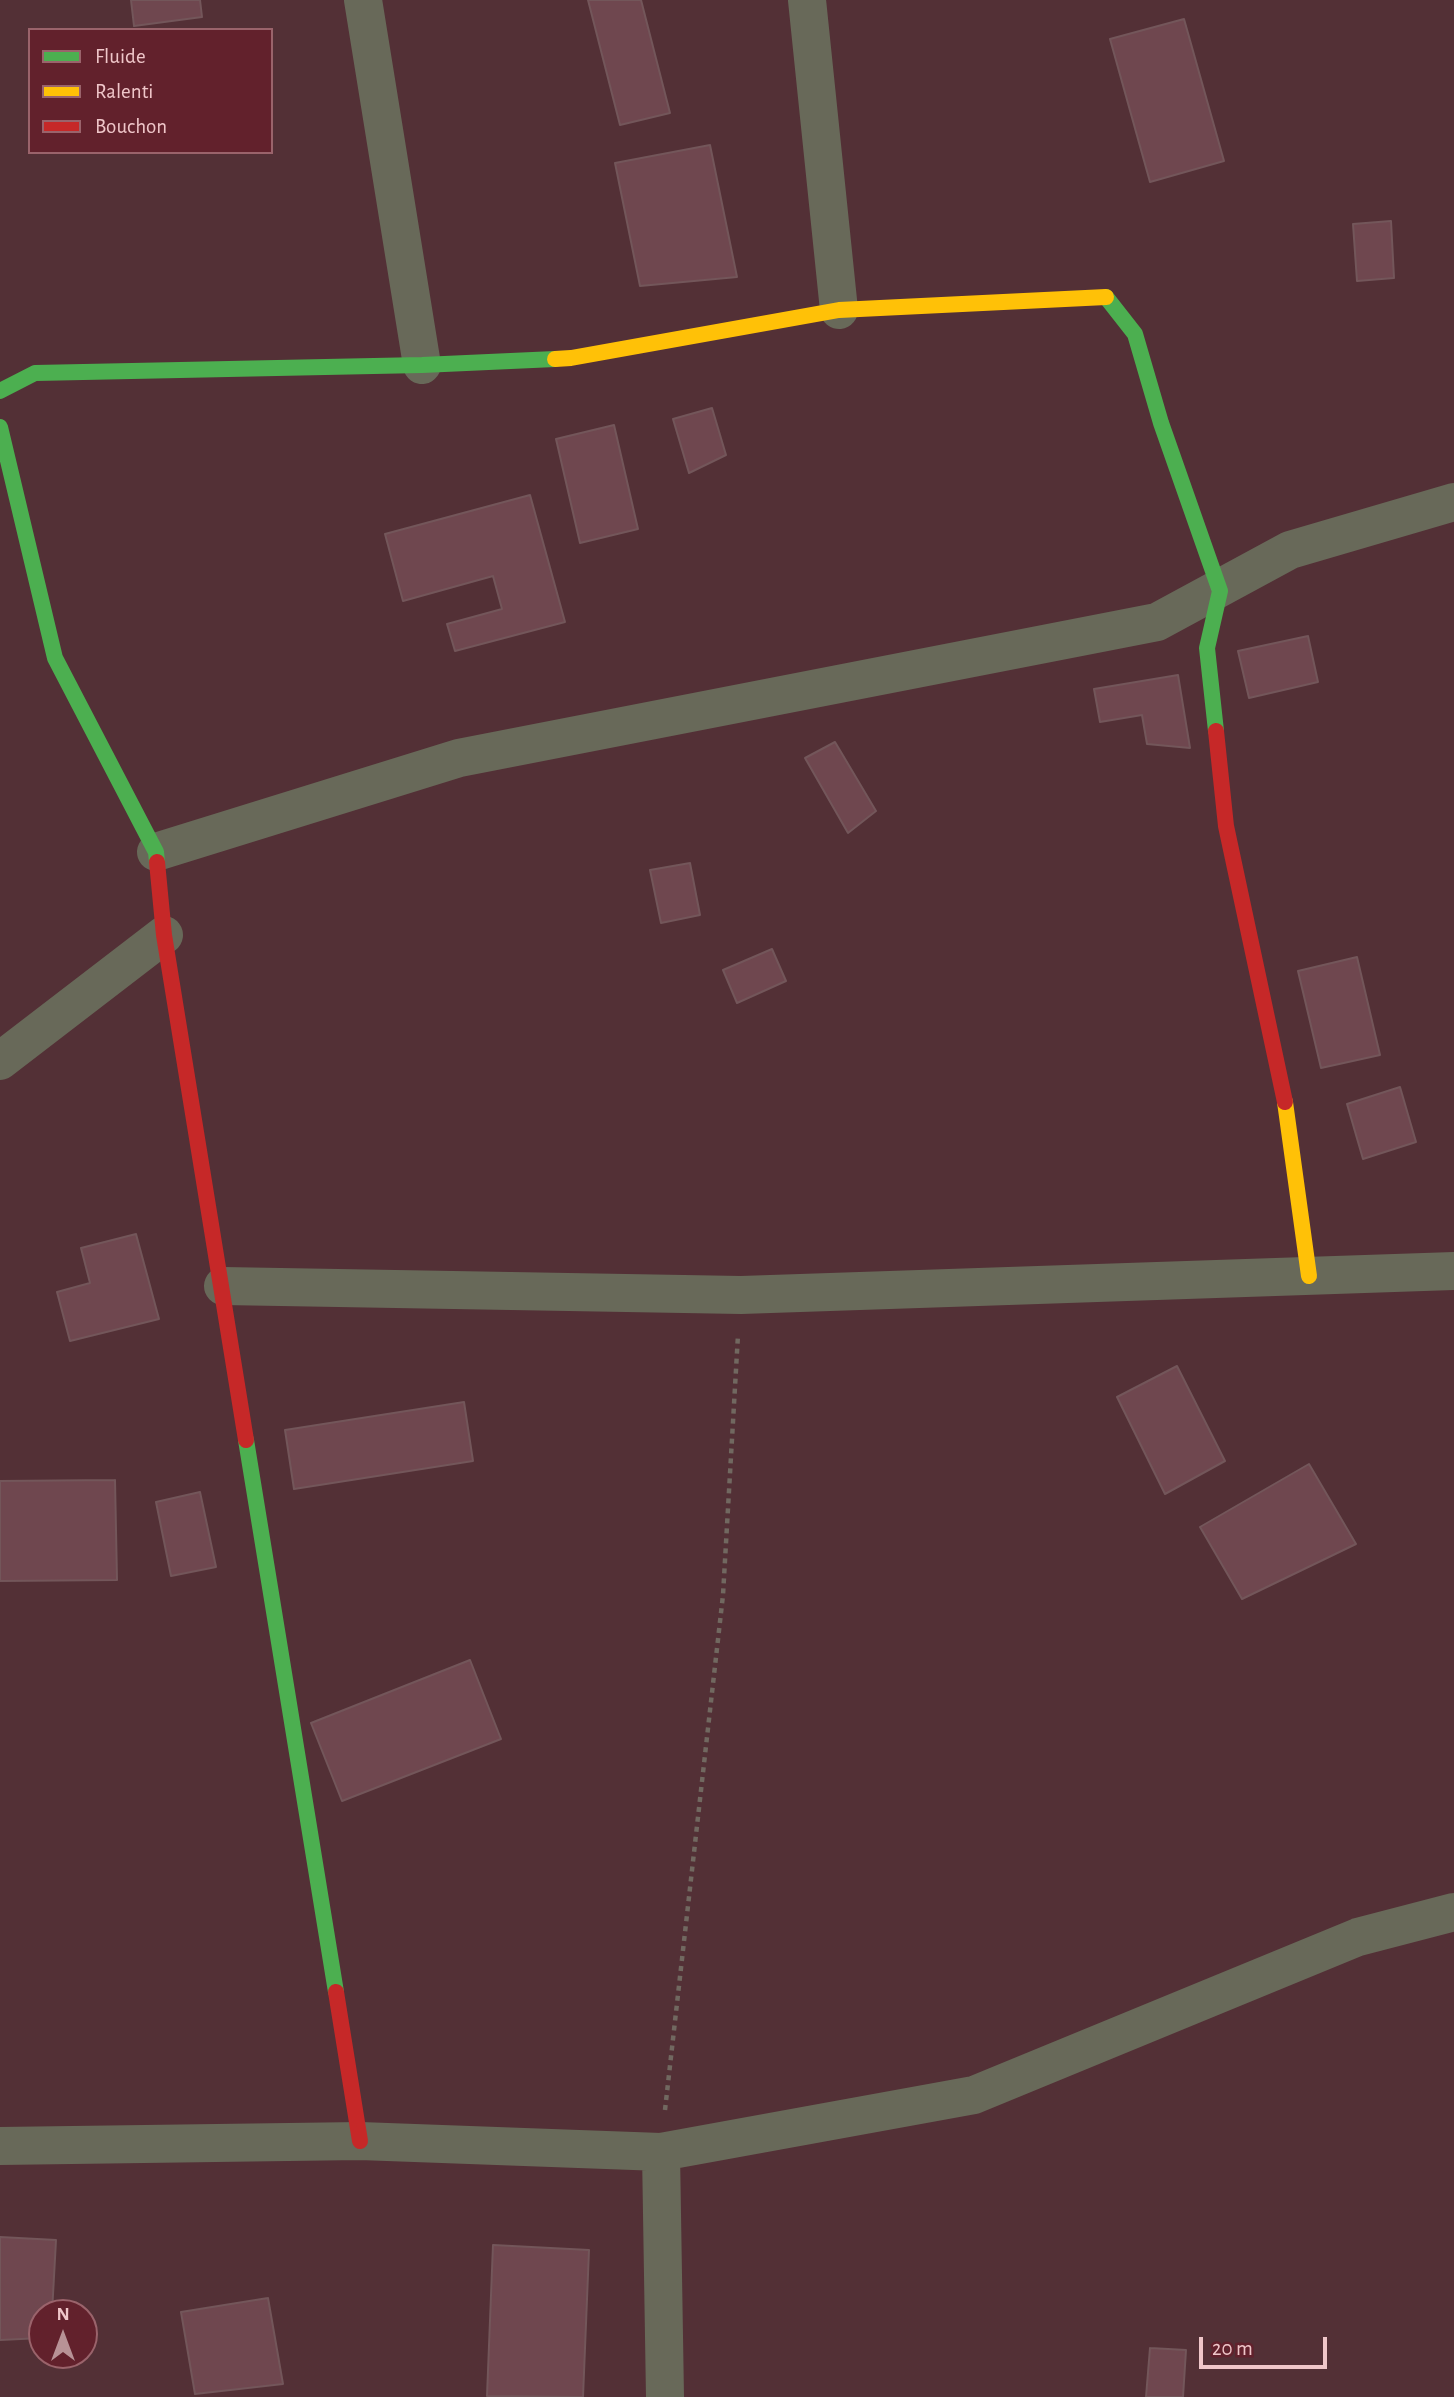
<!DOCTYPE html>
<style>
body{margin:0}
#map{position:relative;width:1454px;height:2397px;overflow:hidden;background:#533036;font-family:"Alegreya Sans",sans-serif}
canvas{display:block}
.legend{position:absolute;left:28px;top:28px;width:245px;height:126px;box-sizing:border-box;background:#62212c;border:2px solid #9a636b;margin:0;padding:9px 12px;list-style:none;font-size:21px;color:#efc6c9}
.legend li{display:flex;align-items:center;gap:14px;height:35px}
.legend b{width:35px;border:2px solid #9a636b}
.north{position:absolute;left:28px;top:2299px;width:70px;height:70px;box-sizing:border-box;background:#62212c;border:2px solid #9a636b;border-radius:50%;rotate:0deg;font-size:19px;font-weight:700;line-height:28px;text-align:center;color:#efc6c9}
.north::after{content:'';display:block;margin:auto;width:24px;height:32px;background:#b89296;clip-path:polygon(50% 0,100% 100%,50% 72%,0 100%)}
.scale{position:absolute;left:1199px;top:2337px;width:128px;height:32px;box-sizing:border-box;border:4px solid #efc6c9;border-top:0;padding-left:9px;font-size:21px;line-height:24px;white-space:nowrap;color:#efc6c9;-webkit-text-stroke:5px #62212c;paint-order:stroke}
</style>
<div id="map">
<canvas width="1454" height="2397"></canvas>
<ul class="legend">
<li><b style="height:9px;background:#4caf50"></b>Fluide</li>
<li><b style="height:9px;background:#ffc107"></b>Ralenti</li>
<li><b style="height:9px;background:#c62828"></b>Bouchon</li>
</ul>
<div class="north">N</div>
<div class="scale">20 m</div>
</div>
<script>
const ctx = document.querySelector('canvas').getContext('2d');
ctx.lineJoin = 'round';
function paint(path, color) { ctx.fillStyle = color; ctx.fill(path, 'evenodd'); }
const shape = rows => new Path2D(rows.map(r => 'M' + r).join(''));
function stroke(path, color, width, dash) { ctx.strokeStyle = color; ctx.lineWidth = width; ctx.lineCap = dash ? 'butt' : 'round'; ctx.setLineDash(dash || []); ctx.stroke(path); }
const building = shape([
 [131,0,200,0,202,17,134,26,131,0],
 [588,0,641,0,670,113,620,125,588,0],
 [1184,19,1224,161,1150,182,1110,39,1184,19],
 [710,145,737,277,640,286,615,163,710,145],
 [1391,221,1394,278,1357,281,1353,224,1391,221],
 [712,408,726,455,689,473,673,419,712,408],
 [614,425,638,529,580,543,556,439,614,425],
 [530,495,565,622,455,651,447,624,502,609,493,576,403,601,385,534,530,495],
 [1308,636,1318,682,1249,698,1238,651,1308,636],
 [1178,675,1190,748,1147,744,1142,715,1100,722,1094,689,1178,675],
 [835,742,876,811,848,833,805,758,835,742],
 [690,863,700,915,661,923,650,870,690,863],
 [772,949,786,981,737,1003,723,970,772,949],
 [1357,957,1380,1055,1321,1068,1298,971,1357,957],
 [1400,1087,1416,1142,1363,1159,1347,1104,1400,1087],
 [136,1234,159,1319,70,1341,57,1292,90,1283,81,1248,136,1234],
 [1177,1366,1225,1461,1165,1494,1117,1397,1177,1366],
 [464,1402,473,1461,294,1489,285,1430,464,1402],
 [1309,1464,1356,1544,1242,1599,1200,1527,1309,1464],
 [115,1480,117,1580,0,1581,0,1481,115,1480],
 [200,1492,216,1567,171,1576,156,1502,200,1492],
 [470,1660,501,1739,342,1801,311,1723,470,1660],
 [0,2237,56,2240,52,2313,42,2313,42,2338,0,2340,0,2237],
 [493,2245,589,2250,583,2397,487,2396,493,2245],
 [268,2298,283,2384,195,2394,181,2312,268,2298],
 [1150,2348,1186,2350,1183,2397,1146,2397,1150,2348]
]);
const path = shape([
 [665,2110,723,1595,738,1335]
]);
const street = shape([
 [363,0,422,365],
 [807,0,839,310],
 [156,852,459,758,1157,622,1290,550,1454,502],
 [0,1061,164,935],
 [223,1286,741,1295,1454,1271],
 [0,2146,360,2141,661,2152,974,2095,1358,1937,1454,1912],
 [661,2152,665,2397]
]);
const fast = shape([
 [1106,297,1135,334,1161,423,1220,591,1207,648,1216,731],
 [0,391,35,373,422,365,555,359],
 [0,427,55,658,156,852,157,862],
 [246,1440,336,1992]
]);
const slow = shape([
 [555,359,571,358,839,310,1106,297],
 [1285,1102,1309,1276]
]);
const jam = shape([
 [1216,731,1226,826,1285,1102],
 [157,862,164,935,246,1440],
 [336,1992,360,2141]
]);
paint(building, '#6f474f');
stroke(building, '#73565a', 2);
stroke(path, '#716860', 4.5, [5, 5]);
stroke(street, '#686959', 38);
stroke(fast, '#4caf50', 16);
stroke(slow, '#ffc107', 16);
stroke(jam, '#c62828', 16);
</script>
